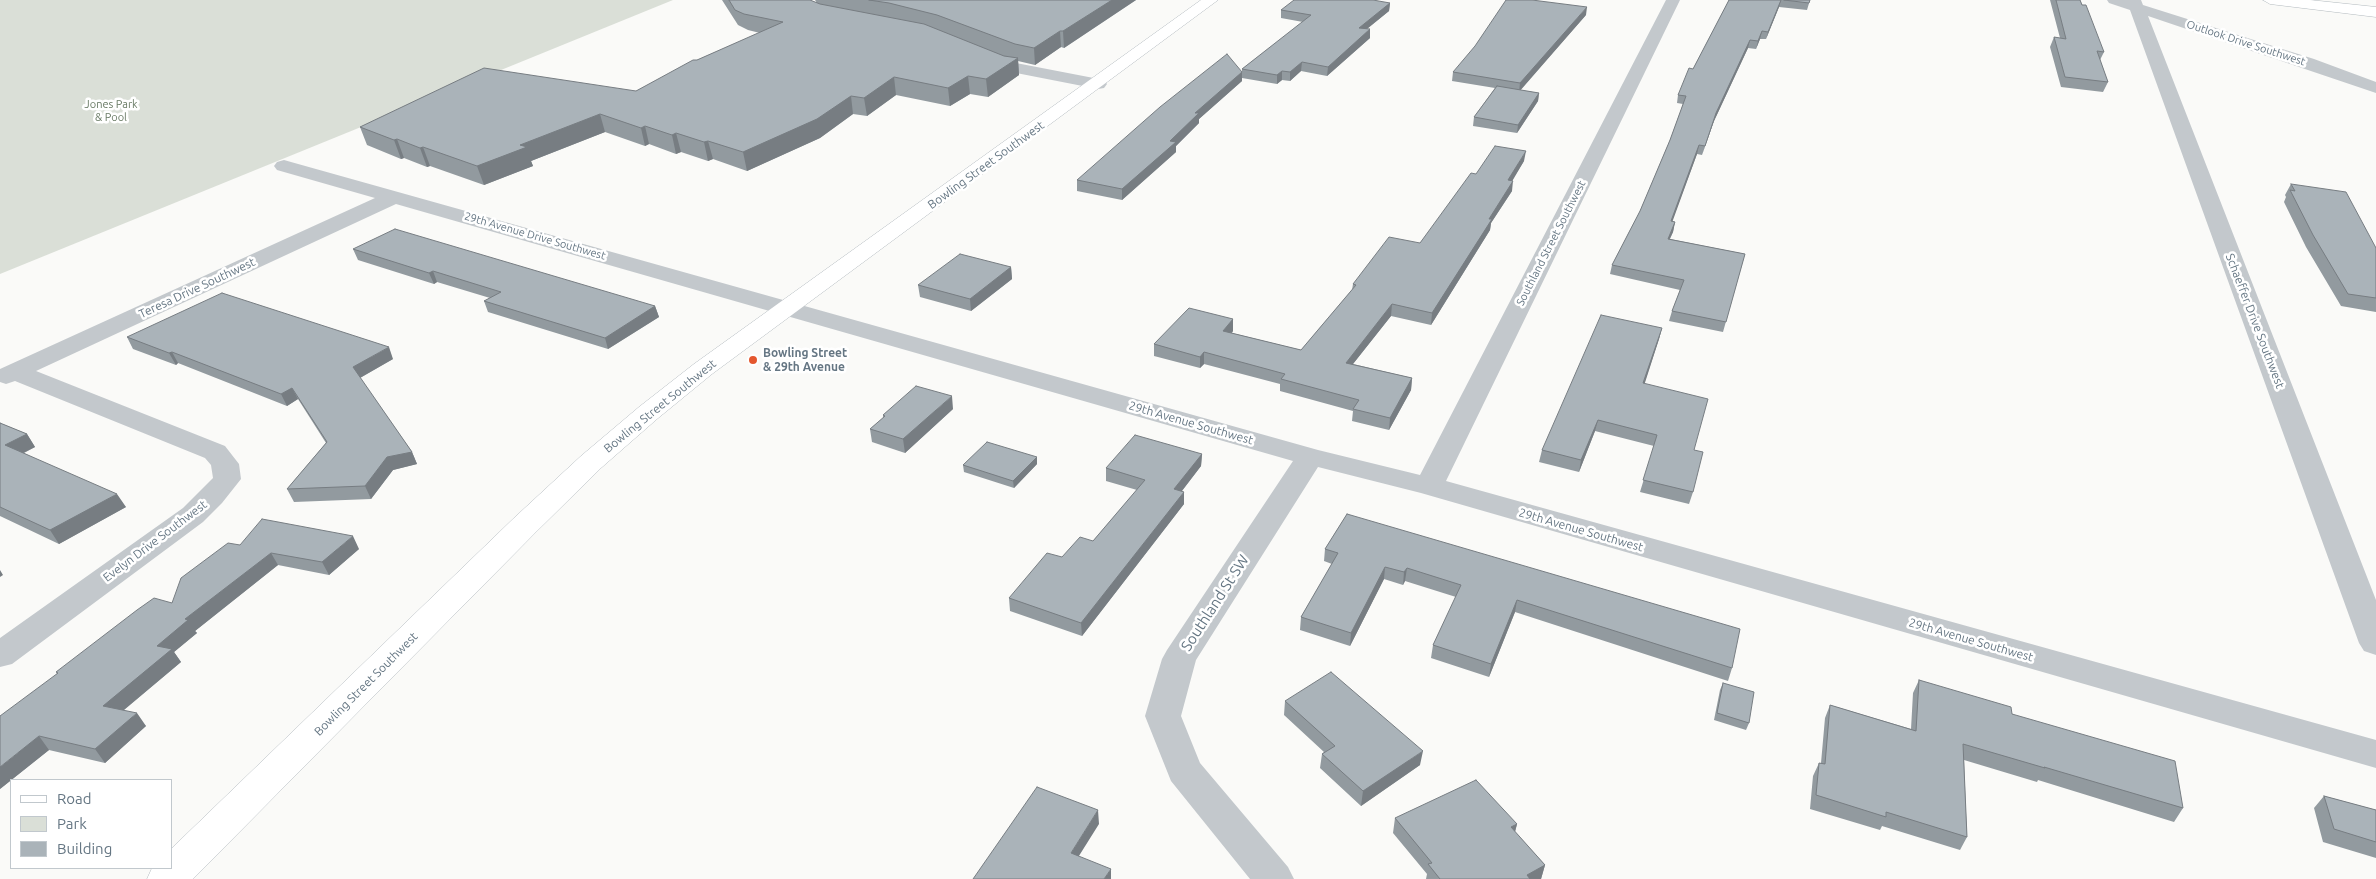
<!DOCTYPE html>
<style>
body{margin:0}
#map{position:relative;width:2376px;height:879px;overflow:hidden;background:#fafaf8;font-family:Ubuntu,sans-serif}
canvas{display:block}
.legend{position:absolute;left:10px;top:779px;width:162px;height:90px;box-sizing:border-box;background:#fff;border:1px solid #c1c8cd;margin:0;padding:6px 9px;list-style:none;font-size:15px;color:#657683}
.legend li{display:flex;align-items:center;gap:10px;height:25px}
.legend b{width:25px;border:1px solid #c1c8cd}
</style>
<div id="map">
<canvas width="2376" height="879"></canvas>
<ul class="legend">
<li><b style="height:6px;background:#fff"></b>Road</li>
<li><b style="height:14px;background:#dadfd7"></b>Park</li>
<li><b style="height:14px;background:#aab3b9"></b>Building</li>
</ul>
</div>
<script>
const ctx = document.querySelector('canvas').getContext('2d');
ctx.lineJoin = 'round';
function paint(path, color) { ctx.fillStyle = color; ctx.fill(path, 'evenodd'); }
const shape = rows => new Path2D(rows.map(r => 'M' + r).join(''));
function stroke(path, color, width, dash) { ctx.strokeStyle = color; ctx.lineWidth = width; ctx.lineCap = dash ? 'butt' : 'round'; ctx.setLineDash(dash || []); ctx.stroke(path); }
function drawText(font, color, halo, rows, align = 'center') {
  ctx.font = font + ' Ubuntu,sans-serif'; ctx.lineWidth = 5; ctx.setLineDash([]); ctx.textBaseline = 'middle'; ctx.strokeStyle = halo; ctx.fillStyle = color; for (const [text, x, y, turn = 0] of rows) {
    ctx.save(); ctx.translate(x, y); ctx.rotate((+turn || 0) * Math.PI / 180); ctx.textAlign = isNaN(turn) ? turn : align; if (halo) ctx.strokeText(text, 0, 0); ctx.fillText(text, 0, 0); ctx.restore();
  }
}
const green = shape([
 [0,0,673,0,0,274]
]);
const street = shape([
 [1666,0,1680,0,1446,481,2376,740,2376,768,1421,493,1318,467,1196,660,1181,716,1200,763,1288,867,1294,879,1250,879,1171,781,1145,716,1162,659,1167,650,1293,461,396,204,36,371,225,446,239,464,241,479,222,503,203,522,12,664,0,667,0,638,183,508,213,478,211,465,205,458,15,381,6,384,0,382,0,369,375,198,277,170,274,166,277,162,284,160,291,162,1318,450,1420,475,1666,0],
 [2107,0,2141,0,2143,5,2314,59,2376,82,2376,93,2148,16,2376,600,2376,655,2364,651,2359,643,2130,10,2109,3,2107,0],
 [982,52,1016,63,1104,80,1107,84,1104,88,1098,89,1006,71,976,60,974,57,976,54,982,52]
]);
const secondary = shape([
 [1201,0,1218,0,712,374,657,419,601,468,536,532,193,879,147,879,152,868,171,868,171,849,514,518,581,456,639,407,694,364,1201,0],
 [2263,0,2310,0,2376,7,2376,17,2270,4,2263,0]
]);
const wall = shape([
 [722,0,810,0,817,3,815,0,1136,0,1064,48,1061,47,1035,65,1018,61,1019,75,988,97,970,94,950,106,896,95,867,116,853,114,820,138,747,171,713,159,708,161,681,152,676,154,649,144,645,146,605,132,531,161,533,166,484,185,430,166,427,167,404,158,401,159,367,145,360,127,636,91,697,60,760,33,748,30,738,25],
 [1729,0,1810,0,1807,10,1779,7,1766,39,1760,39,1756,49,1748,48,1714,121,1702,155,1697,154,1672,221,1675,222,1673,232,1670,239,1745,254,1723,332,1669,321,1672,311,1680,290,1610,274,1612,265,1640,211,1670,140,1683,104,1677,103,1678,95,1693,69],
 [2050,0,2080,0,2104,52,2100,60,2108,82,2103,92,2061,87,2050,47,2054,37,2060,38],
 [1390,3,1389,11,1367,29,1370,38,1327,76,1301,71,1290,81,1282,80,1277,84,1242,78,1242,69,1303,22,1281,18,1281,10],
 [1586,15,1520,90,1539,93,1538,101,1517,133,1473,126,1474,117,1495,88,1452,81,1453,72],
 [1242,72,1242,81,1199,119,1199,123,1176,146,1176,152,1122,200,1077,191,1077,180],
 [1524,161,1512,180,1512,191,1491,223,1490,230,1431,325,1391,316,1353,364,1412,378,1411,390,1389,430,1352,421,1353,411,1280,391,1280,384,1204,364,1200,368,1154,356,1154,344,1233,319,1233,331,1232,333,1301,350,1352,290,1353,284,1420,243,1476,174],
 [2291,184,2376,248,2376,312,2341,306,2306,247,2284,202,2286,197,2285,195],
 [353,249,655,306,659,317,608,349,488,312,484,301,490,298,437,282,434,284,358,260],
 [1011,267,1012,279,971,311,920,297,918,285],
 [1662,328,1659,339,1644,384,1694,450,1693,492,1689,504,1640,492,1654,446,1595,431,1579,472,1539,462,1542,450],
 [127,337,393,359,360,378,412,452,417,464,393,470,371,499,294,502,287,489,326,443,298,399,287,406,178,363,176,365,133,349],
 [953,409,905,453,872,442,870,429,883,418,883,415],
 [0,423,27,434,35,447,24,453,126,507,59,544,0,516],
 [1202,454,1201,466,1182,491,1184,504,1082,636,1010,611,1009,598,1062,557,1093,541,1137,490,1106,481,1106,468],
 [1037,464,1014,488,964,472,963,465],
 [1347,514,1732,668,1728,681,1515,612,1489,677,1431,658,1433,645,1456,597,1405,581,1403,585,1384,579,1350,646,1300,630,1301,617,1332,564,1324,561,1325,549],
 [240,545,359,549,329,575,278,565,195,631,197,633,174,652,181,662,124,710,146,726,105,763,49,750,0,789,57,673,56,672,172,603],
 [1919,680,2012,714,2183,808,2174,822,2038,780,2037,782,1964,760,1967,837,1960,850,1882,826,1880,830,1810,809,1813,776,1819,763,1821,763,1825,718,1830,705,1911,729,1913,693],
 [1723,683,1749,723,1746,730,1714,720,1720,690],
 [1285,701,1420,765,1361,806,1320,768,1322,754,1324,752,1284,715],
 [2324,796,2376,810,2376,858,2323,842,2314,808],
 [1395,818,1517,824,1515,832,1545,865,1541,879,1426,879,1427,874,1393,833]
]);
const shadedWall = shape([
 [1112,0,1136,0,1064,48,1063,31],
 [1781,0,1779,7,1766,39,1768,32],
 [1390,3,1389,11,1358,36,1359,28],
 [1587,7,1586,15,1519,92,1520,83],
 [1370,29,1370,38,1327,76,1328,67],
 [1060,31,1061,47,1035,65,1034,48],
 [1762,31,1760,39,1756,49,1758,41],
 [1750,40,1748,48,1714,121,1702,155,1716,113],
 [1018,58,1019,75,988,97,986,79],
 [1302,62,1301,71,1290,81,1290,72],
 [1282,71,1282,80,1277,84,1277,75],
 [1242,72,1242,81,1199,119,1199,123,1176,146,1176,152,1122,200,1122,189,1170,141,1195,113],
 [968,76,970,94,950,106,948,88],
 [894,77,896,95,867,116,864,98],
 [1539,93,1538,101,1517,133,1518,125],
 [851,96,853,114,820,138,747,171,743,152],
 [600,114,605,132,531,161,533,166,484,185,477,166,520,145],
 [645,126,649,144,645,146,641,128],
 [676,133,681,152,676,154,672,135],
 [397,139,404,158,401,159,394,140],
 [708,141,713,159,708,161,704,142],
 [1699,145,1697,154,1669,231,1671,221],
 [423,147,430,166,427,167,420,148],
 [1526,151,1524,161,1507,190,1508,180],
 [1513,181,1512,191,1491,223,1490,230,1431,325,1432,313,1489,219],
 [1675,222,1673,232,1665,248,1668,239],
 [1011,267,1012,279,971,311,970,299],
 [433,271,437,282,434,284,429,273],
 [1392,304,1391,316,1345,374,1346,363],
 [655,306,659,317,608,349,605,338],
 [1233,319,1233,331,1223,342,1223,331],
 [1662,328,1659,339,1641,395,1643,383],
 [389,347,393,359,358,379,353,367],
 [172,352,178,363,176,365,169,353],
 [1204,352,1204,364,1200,368,1200,357],
 [1412,378,1411,390,1389,430,1390,418],
 [292,388,298,399,287,406,281,394],
 [952,396,953,409,905,453,903,439],
 [1598,420,1595,431,1579,472,1581,460],
 [27,434,35,447,13,458,5,445],
 [412,452,417,464,393,470,371,499,365,486,387,457],
 [1202,454,1201,466,1174,501,1174,489],
 [1037,457,1037,464,1014,488,1013,481],
 [1184,492,1184,504,1082,636,1081,623],
 [117,494,126,507,59,544,50,530],
 [353,536,359,549,329,575,322,562],
 [271,553,278,565,195,631,197,633,174,652,181,662,113,719,103,706,157,646,185,619],
 [1385,567,1384,579,1350,646,1351,633],
 [1407,568,1405,581,1403,585,1404,572],
 [0,570,3,575,0,577],
 [1517,600,1515,612,1489,677,1491,664],
 [137,713,146,726,105,763,95,749],
 [39,736,49,750,0,789,0,767],
 [1423,751,1420,765,1361,806,1363,791],
 [1098,810,1099,824,1072,867,1071,853],
 [1517,824,1513,839,1511,827],
 [1545,865,1541,879,1525,879,1527,875],
 [1111,869,1111,879,1104,879]
]);
const building = shape([
 [729,0,810,0,820,4,924,24,1004,56,1018,58,986,79,968,76,948,88,894,77,864,98,851,96,817,119,743,152,708,141,704,142,676,133,672,135,645,126,641,128,600,114,520,145,527,147,477,166,423,147,420,148,397,139,394,140,360,127,484,68,636,91,693,60,697,60,783,22,744,14,735,10,729,0],
 [869,0,1112,0,1063,31,1060,31,1034,48,1015,44,937,15,889,3,869,0],
 [1294,0,1373,0,1390,3,1359,28,1370,29,1328,67,1302,62,1290,72,1282,71,1277,75,1242,69,1311,15,1281,10,1294,0],
 [1506,0,1532,0,1587,7,1520,83,1453,72,1475,46,1506,0],
 [1729,0,1781,0,1768,32,1762,31,1758,41,1750,40,1716,113,1705,146,1699,145,1671,221,1675,222,1668,239,1745,254,1726,322,1672,311,1684,280,1612,265,1640,211,1670,140,1686,96,1678,95,1689,68,1693,69,1729,0],
 [1784,0,1810,0,1809,3,1784,0],
 [2056,0,2080,0,2082,5,2086,5,2104,52,2097,51,2108,82,2065,77,2054,37,2066,39,2056,0],
 [1227,54,1242,72,1195,113,1199,113,1170,141,1176,142,1122,189,1077,180,1160,107,1227,54],
 [1497,86,1539,93,1518,125,1474,117,1497,86],
 [1495,146,1526,151,1508,180,1513,181,1489,219,1492,219,1432,313,1392,304,1346,363,1412,378,1390,418,1353,409,1359,400,1281,379,1285,374,1204,352,1200,357,1154,344,1189,308,1233,319,1223,331,1301,350,1356,285,1353,284,1389,237,1420,243,1471,173,1476,174,1495,146],
 [2291,184,2346,192,2376,248,2376,298,2348,294,2313,235,2290,190,2295,191,2291,184],
 [395,229,655,306,605,338,484,301,501,292,433,271,429,273,353,249,395,229],
 [960,254,1011,267,970,299,918,285,960,254],
 [222,293,389,347,353,367,412,452,387,457,365,486,287,489,327,442,292,388,281,394,172,352,169,353,127,337,222,293],
 [1601,315,1662,328,1643,383,1708,399,1694,450,1703,452,1693,492,1643,480,1657,435,1598,420,1581,460,1542,450,1601,315],
 [916,386,952,396,903,439,870,429,885,416,883,415,916,386],
 [0,423,27,434,5,445,117,494,50,530,0,507,0,423],
 [1135,435,1202,454,1174,489,1184,492,1081,623,1009,598,1047,553,1062,557,1080,537,1093,541,1145,480,1106,468,1135,435],
 [987,442,1037,457,1013,481,963,465,987,442],
 [1347,514,1740,629,1732,668,1517,600,1491,664,1433,645,1461,585,1407,568,1404,572,1385,567,1351,633,1301,617,1338,553,1325,549,1347,514],
 [262,519,353,536,322,562,271,553,185,619,188,620,157,646,172,649,103,706,137,713,95,749,39,736,0,767,0,716,58,673,56,672,137,610,154,598,172,603,181,578,228,543,240,545,262,519],
 [1331,672,1423,751,1363,791,1322,754,1335,746,1285,701,1331,672],
 [1919,680,2011,707,2012,714,2175,761,2183,808,2044,767,2045,768,1963,744,1967,837,1886,812,1886,817,1816,795,1819,763,1825,764,1830,705,1916,731,1919,680],
 [1723,683,1754,692,1749,723,1717,713,1723,683],
 [1476,780,1517,824,1511,827,1545,865,1527,875,1530,879,1440,879,1428,864,1432,863,1395,818,1476,780],
 [1037,787,1098,810,1071,853,1111,869,1104,879,973,879,1037,787],
 [2324,796,2376,810,2376,842,2334,829,2324,796]
]);
const markers = [
 [753,360,5,"#e4572e"]
];
const farStreetnames = [
 ["Outlook Drive Southwest",2246,43,18],
 ["29th Avenue Drive Southwest",535,236,16],
 ["Southland Street Southwest",1551,243,-63]
];
const farParknames = [
 ["Jones Park",111,104],
 ["& Pool",111,117]
];
const streetNames = [
 ["Bowling Street Southwest",986,165,-36],
 ["Teresa Drive Southwest",197,288,-25],
 ["Schaeffer Drive Southwest",2255,321,69],
 ["Bowling Street Southwest",660,406,-39],
 ["29th Avenue Southwest",1191,423,16],
 ["29th Avenue Southwest",1581,530,16],
 ["Evelyn Drive Southwest",155,541,-37],
 ["29th Avenue Southwest",1971,640,16],
 ["Bowling Street Southwest",366,684,-45]
];
const poiNames = [
 ["Bowling Street",763,353],
 ["& 29th Avenue",763,367]
];
const nearStreetnames = [
 ["Southland St SW",1215,603,-57]
];
paint(green, '#dadfd7');
stroke(secondary, '#b3babf', 1);
paint(street, '#c3c8cc');
paint(secondary, '#fff');
paint(wall, '#929a9f');
paint(shadedWall, '#777d82');
paint(building, '#aab3b9');
stroke(building, '#777d82', 1);
for (const [x, y, r, color] of markers) { const dot = new Path2D(); dot.arc(x, y, r, 0, 2 * Math.PI); ctx.fillStyle = color; ctx.fill(dot); stroke(dot, '#fff', 2); }
drawText('11px', '#657683', '#fff', farStreetnames);
drawText('11px', '#687a64', '#fff', farParknames);
drawText('12px', '#657683', '#fff', streetNames);
drawText('bold 12px', '#657683', '#fff', poiNames, 'left');
drawText('15px', '#657683', '#fff', nearStreetnames);
</script>
